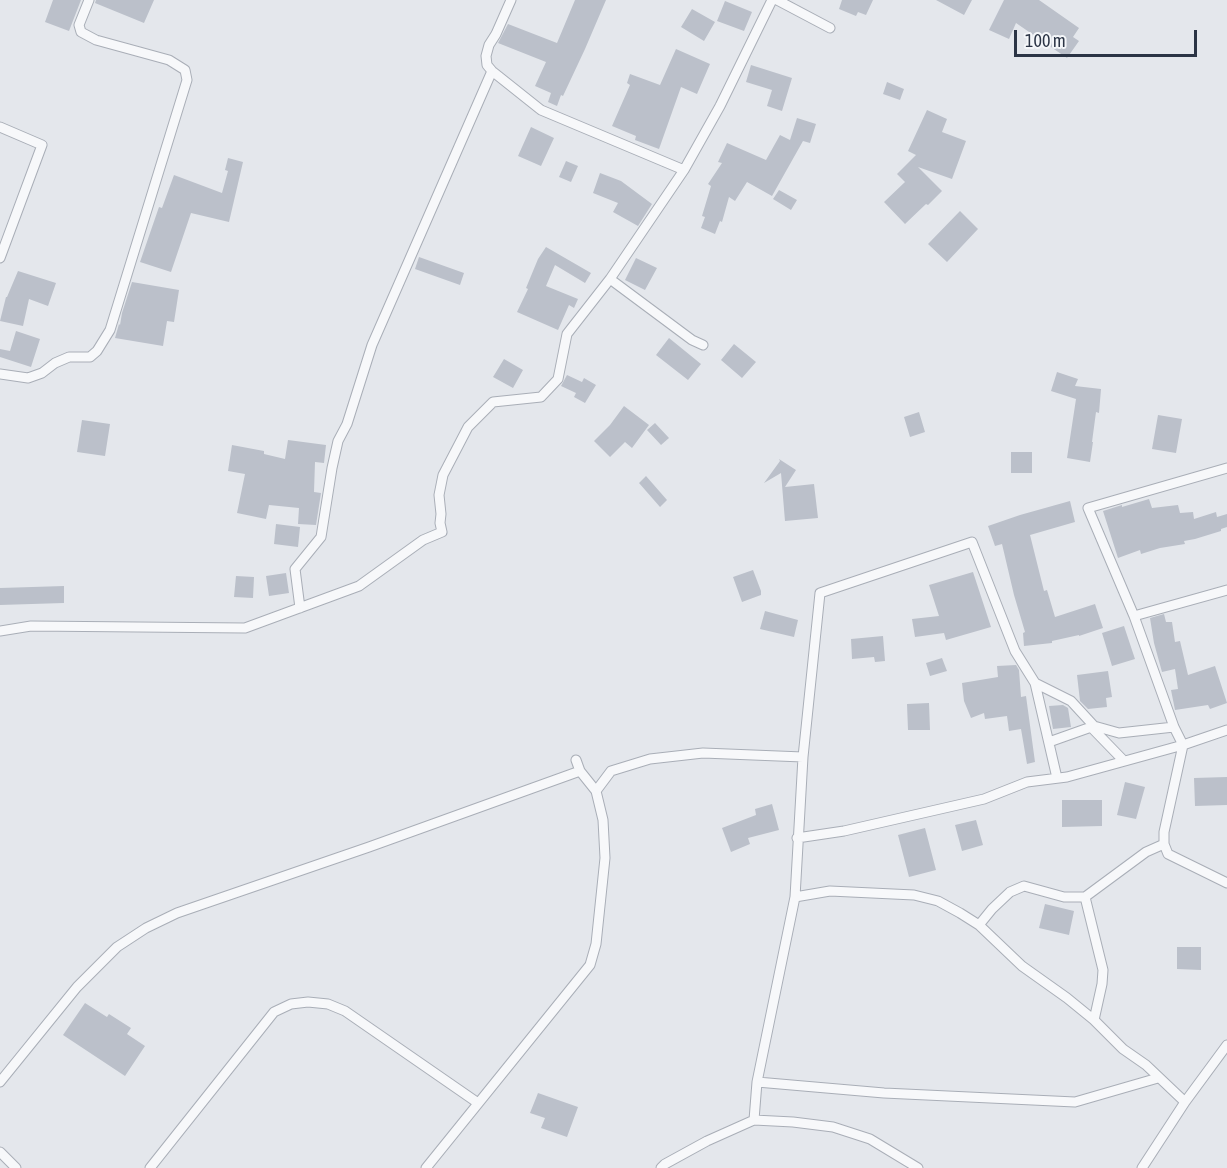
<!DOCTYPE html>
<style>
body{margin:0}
#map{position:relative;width:1227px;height:1168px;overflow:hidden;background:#e4e7ec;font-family:"Asap Condensed",sans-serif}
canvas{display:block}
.scale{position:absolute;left:1014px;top:30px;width:183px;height:27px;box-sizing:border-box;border:3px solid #2b3445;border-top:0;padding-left:8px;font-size:18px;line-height:21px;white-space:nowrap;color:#2b3445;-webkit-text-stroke:4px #f4f6f9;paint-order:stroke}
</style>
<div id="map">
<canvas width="1227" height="1168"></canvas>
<div class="scale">100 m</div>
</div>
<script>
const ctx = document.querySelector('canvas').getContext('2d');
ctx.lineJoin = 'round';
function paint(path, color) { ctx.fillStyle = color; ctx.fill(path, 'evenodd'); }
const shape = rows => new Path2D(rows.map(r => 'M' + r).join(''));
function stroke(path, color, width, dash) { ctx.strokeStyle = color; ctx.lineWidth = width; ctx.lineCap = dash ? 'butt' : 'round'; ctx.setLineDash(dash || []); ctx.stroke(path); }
const building = shape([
 [53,0,81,0,69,31,45,22],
 [96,0,154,0,144,23,95,3],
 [575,0,606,0,585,49,563,96,561,95,557,106,548,102,551,93,535,86,546,62,498,43,508,24,557,43],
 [842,0,873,0,866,15,858,12,856,16,839,9],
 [936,0,972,0,964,15],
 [1004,0,1039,0,1079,28,1073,37,1079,41,1067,58,1016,23,1009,39,989,30],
 [725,1,752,12,744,31,717,21],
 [692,9,715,22,704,41,681,27],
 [676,49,710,64,697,94,681,87,659,149,635,140,636,136,612,126,630,85,627,83,630,74,660,85],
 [751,65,792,78,782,111,767,106,772,90,746,82],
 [887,82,904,89,900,100,883,94],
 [927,110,947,119,942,132,966,141,952,179,918,167,942,191,928,205,926,204,905,224,884,202,905,182,897,174,916,155,908,151],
 [797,118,816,124,810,143,803,141,772,196,747,182,735,201,729,197,722,222,720,221,715,234,701,228,705,217,702,216,711,186,708,184,722,163,718,162,727,143,766,160,780,135,790,140],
 [531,127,554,138,541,166,518,156],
 [228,158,243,162,229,222,191,213,171,272,140,262,159,207,162,208,174,175,222,193,228,171,225,170],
 [566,161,578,166,571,182,559,177],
 [600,173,621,181,652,204,638,226,613,212,618,203,593,193],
 [779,190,797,200,791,210,773,199],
 [960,211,978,229,947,262,928,244],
 [546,247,591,273,585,283,555,265,546,286,578,299,574,308,569,305,558,330,517,312,528,289,526,288,538,259],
 [419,257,464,273,460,285,415,269],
 [636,258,657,268,645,290,625,280],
 [18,271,56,283,48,306,29,299,23,326,0,321,6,297,7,297],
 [132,282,179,290,174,322,167,321,163,346,115,338,119,324,120,325,122,313],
 [16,331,40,339,31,367,0,357,0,349,10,351],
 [669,338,701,364,688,380,656,355],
 [734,344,756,362,742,378,721,360],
 [504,359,523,370,513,388,493,377],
 [1057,372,1078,379,1075,386,1101,389,1099,413,1096,412,1092,442,1093,442,1090,462,1067,458,1076,399,1051,391],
 [567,375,582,382,584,378,596,385,585,403,574,397,576,393,561,386],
 [624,406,649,425,632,448,625,442,610,457,594,441,610,425],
 [919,412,925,432,910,437,904,417],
 [1158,415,1182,419,1176,453,1152,449],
 [82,420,110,424,105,456,77,452],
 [655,423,669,438,661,445,647,430],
 [288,440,326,445,324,463,315,462,314,492,321,493,316,525,298,524,299,508,269,505,266,519,237,513,245,474,228,471,232,445,264,451,264,454,285,459],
 [1011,452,1032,452,1032,473,1011,473],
 [779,459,796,470,785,487,814,484,818,518,785,521,781,473,764,483,780,461],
 [646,476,667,500,660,507,639,483],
 [1149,499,1152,508,1178,505,1180,513,1193,512,1194,519,1216,512,1217,517,1227,514,1227,527,1221,529,1221,531,1195,539,1184,541,1185,544,1160,548,1141,554,1140,550,1118,558,1103,511,1122,505,1122,507],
 [1070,501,1075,522,1030,535,1044,591,1047,590,1055,617,1095,604,1103,628,1079,636,1079,635,1052,641,1052,643,1024,646,1023,633,1025,632,1014,595,1002,544,995,546,988,526,1020,515],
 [276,524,300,527,298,547,274,544],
 [753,570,761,591,761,595,742,602,733,577],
 [973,572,991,627,946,640,944,633,915,637,912,619,939,616,929,585],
 [286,573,289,593,269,596,266,576],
 [236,576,254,577,253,598,234,597],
 [64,586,64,603,0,605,0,588],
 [765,611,798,620,794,637,760,629],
 [1164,614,1166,622,1172,622,1175,642,1180,641,1188,675,1215,666,1227,703,1210,709,1208,705,1175,710,1171,690,1178,689,1175,669,1162,672,1154,643,1150,618],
 [1124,626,1135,659,1112,666,1102,633],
 [883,636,885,661,875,662,874,657,852,659,851,639],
 [942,658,947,671,930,676,926,663],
 [1016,665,1019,670,1021,697,1026,696,1035,762,1027,764,1021,729,1009,731,1007,716,985,719,984,713,971,718,964,701,962,683,998,677,997,666],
 [1108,671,1112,697,1106,698,1107,707,1088,709,1080,701,1077,675],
 [929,703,930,730,908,730,907,704],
 [1063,705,1068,708,1071,727,1053,729,1049,706],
 [1227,777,1227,805,1195,806,1194,778],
 [1125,782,1145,787,1136,819,1117,815],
 [1062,800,1102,800,1102,826,1062,827],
 [772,804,779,830,748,838,750,844,731,852,722,828,756,815,755,809],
 [976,820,983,845,962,851,955,825],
 [925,828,936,870,909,877,898,835],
 [1045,904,1074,911,1069,935,1039,928],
 [1177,947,1201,947,1201,970,1177,969],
 [85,1003,107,1017,109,1014,131,1028,127,1034,145,1046,125,1076,63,1035],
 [538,1093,578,1107,567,1137,541,1128,545,1118,530,1113]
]);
const minor = shape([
 [511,0,496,34,489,45,486,56,487,65,492,71,541,110,684,170],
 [777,0,830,28],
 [0,127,42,145,0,258],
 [610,279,692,340,703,345],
 [0,374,28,378,42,373,55,363,69,357,90,357,97,351,110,330,187,80,185,70,169,60,96,40,81,32,79,25,89,0],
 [1227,468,1088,508,1134,616,1174,727,1183,745,1164,832,1164,844,1168,854,1227,883],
 [300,608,295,569,321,537,332,468,338,441,347,424,372,345,492,71],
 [1134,616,1227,590],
 [0,631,31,626,245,628,359,586,423,540,442,532,440,523,441,514,439,495,443,475,468,427,493,402,541,397,558,379,567,334,610,279,684,170,720,106,772,0],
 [1035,683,1057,778],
 [1091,727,1124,761],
 [1049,742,1094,726],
 [596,791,611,771,650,759,703,753,803,757],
 [797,838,844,831,984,799,1027,782,1067,777,1183,745,1227,730],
 [795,897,830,891,914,895,938,901,960,913,979,925,1022,966,1067,998,1094,1020,1123,1049,1146,1065,1185,1102],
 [1085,897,1103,970,1102,984,1094,1020],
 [979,925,992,909,1010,892,1024,886,1064,897,1085,897,1146,852,1164,844],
 [0,1082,77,987,117,947,146,928,177,913,369,847,580,771],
 [757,1082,884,1093,1075,1102,1158,1078],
 [754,1120,757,1082,795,897,803,757,820,593,972,542,1015,651,1035,683,1071,701,1094,726,1119,733,1174,727],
 [0,1152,16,1168],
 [150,1168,274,1012,291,1004,308,1002,328,1004,345,1011,478,1103],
 [426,1168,590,965,596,944,605,858,603,820,596,791,580,771,576,760],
 [661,1168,665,1164,707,1141,754,1120,793,1122,833,1127,870,1139,918,1168],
 [1142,1168,1185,1102,1227,1045]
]);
paint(building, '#bbc0ca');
stroke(minor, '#a9aeb7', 11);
stroke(minor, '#f7f8fa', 9);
</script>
